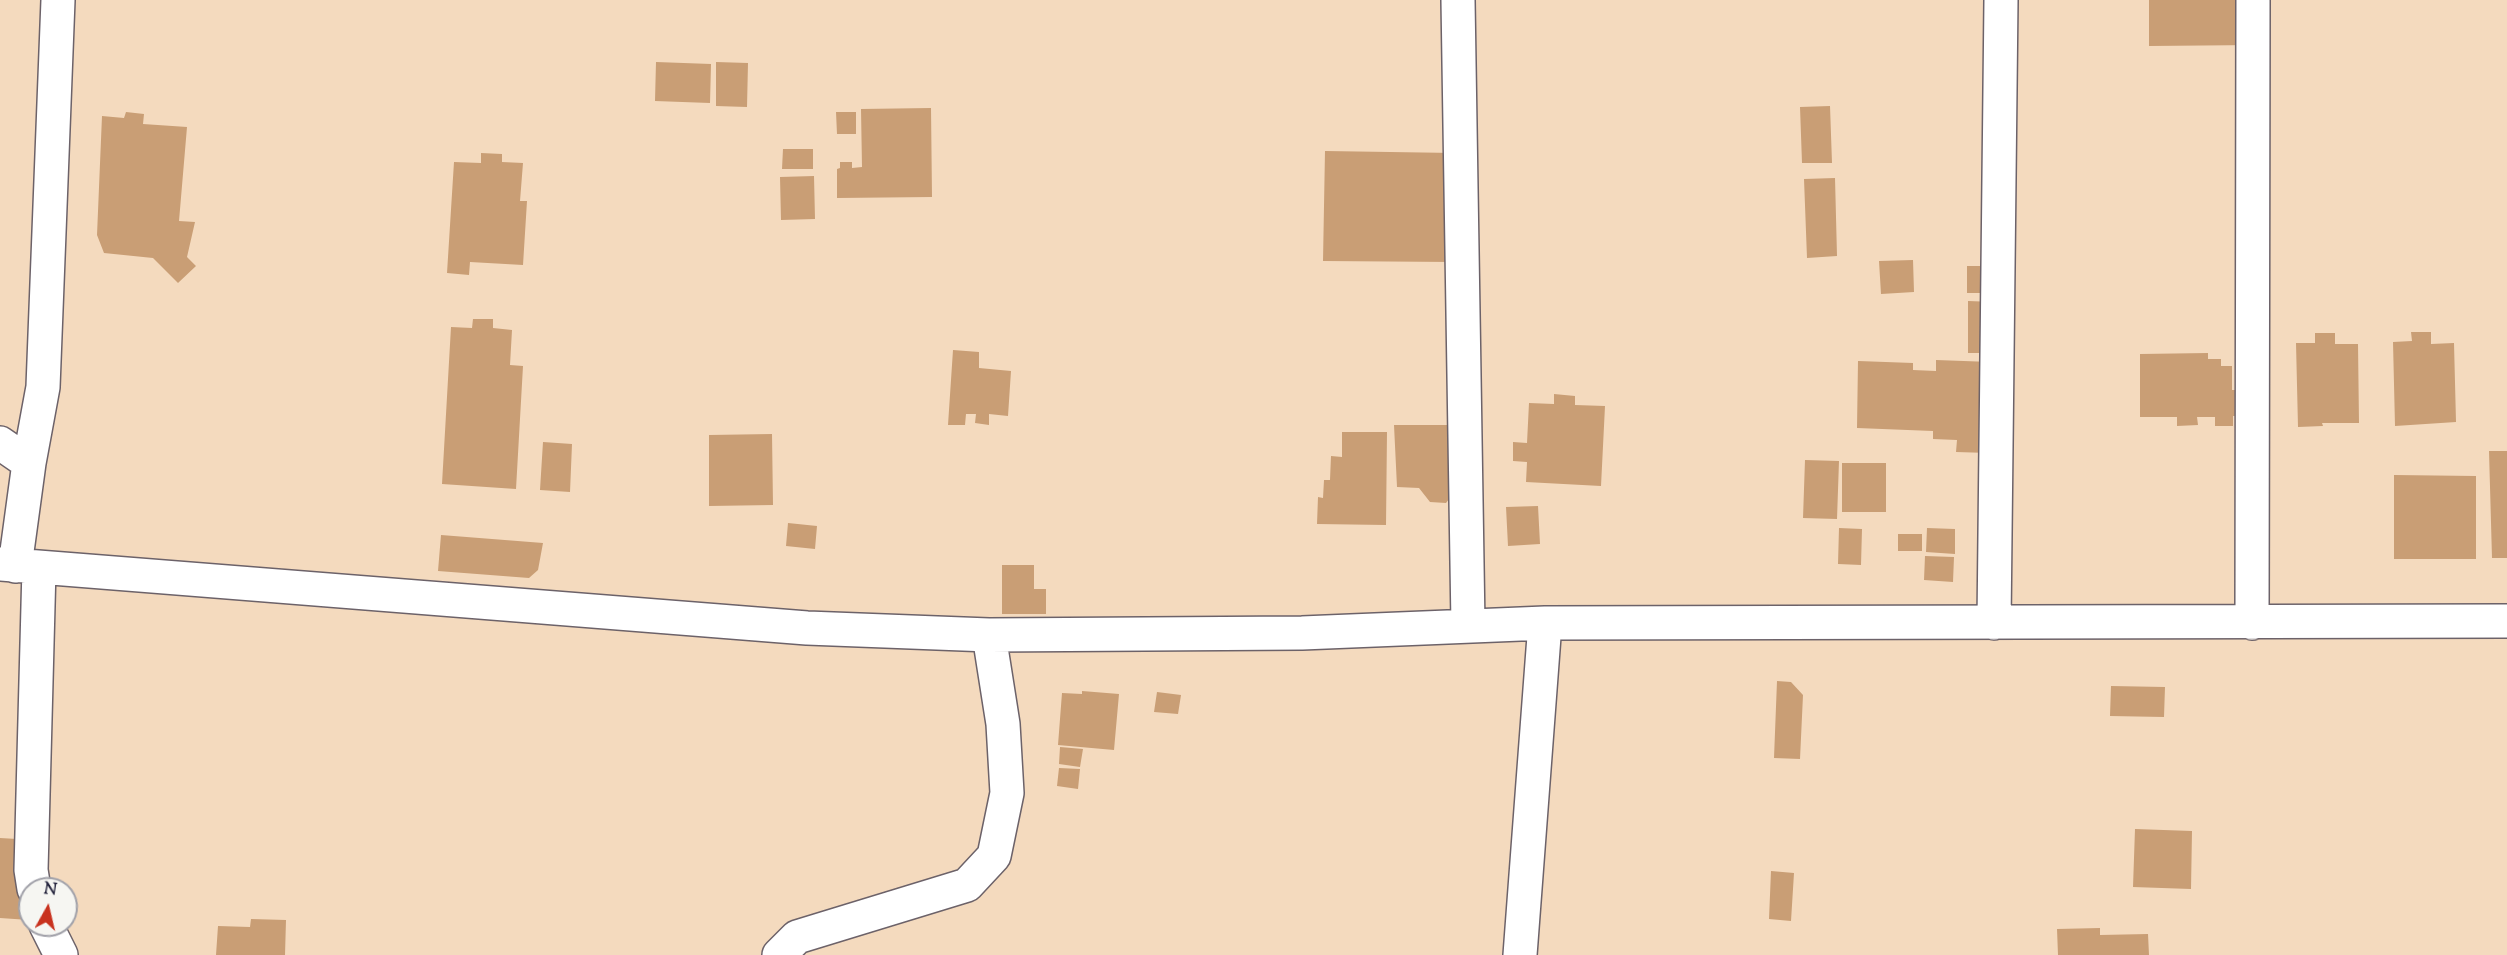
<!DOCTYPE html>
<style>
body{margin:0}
#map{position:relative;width:2507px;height:955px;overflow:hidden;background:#f4dabe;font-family:"Sorts Mill Goudy",serif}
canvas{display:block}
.north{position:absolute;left:18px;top:877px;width:60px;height:60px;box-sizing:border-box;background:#f6f6f2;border:2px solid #a1a1a9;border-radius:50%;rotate:8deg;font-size:16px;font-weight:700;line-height:24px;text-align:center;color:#22223b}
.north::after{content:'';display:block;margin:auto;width:21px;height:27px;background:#c8321e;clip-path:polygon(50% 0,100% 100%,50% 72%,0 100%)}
</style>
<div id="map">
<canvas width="2507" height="955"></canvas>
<div class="north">N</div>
</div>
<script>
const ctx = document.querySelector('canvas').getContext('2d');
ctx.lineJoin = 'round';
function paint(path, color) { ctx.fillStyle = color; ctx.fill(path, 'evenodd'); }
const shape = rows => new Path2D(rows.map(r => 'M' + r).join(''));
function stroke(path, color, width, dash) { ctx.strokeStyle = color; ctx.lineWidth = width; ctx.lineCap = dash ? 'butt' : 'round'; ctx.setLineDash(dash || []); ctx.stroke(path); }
const building = shape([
 [2149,0,2256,0,2256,45,2149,46],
 [656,62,711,64,710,103,655,101],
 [716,62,748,63,747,107,716,106],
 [1830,106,1832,163,1802,163,1800,107],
 [931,108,932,197,837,198,837,169,840,168,840,162,852,162,852,168,862,167,861,109],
 [126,112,144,114,143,124,187,127,179,221,195,222,187,257,196,266,178,283,153,258,104,253,97,235,102,116,124,118],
 [836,112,856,112,856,134,837,134],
 [783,149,813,149,813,169,782,169],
 [1325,151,1455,153,1453,262,1323,261],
 [481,153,502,154,502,162,523,163,520,201,527,201,523,265,470,262,469,275,447,273,454,162,481,163],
 [814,176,815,219,781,220,780,177],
 [1835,178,1837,256,1807,258,1804,179],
 [1913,260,1914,292,1881,294,1879,261],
 [1967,266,1989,266,1990,293,1967,293],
 [1968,301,1995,302,1995,353,1968,353],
 [473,319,493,319,493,328,512,330,510,365,523,366,516,489,442,484,451,327,472,328],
 [2411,332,2431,332,2431,344,2454,343,2456,422,2395,426,2393,342,2412,341],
 [2315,333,2335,333,2335,344,2358,344,2359,423,2322,423,2323,426,2298,427,2296,343,2315,343],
 [953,350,979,352,979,368,1011,371,1008,416,989,414,989,425,975,423,976,414,966,414,965,425,948,425],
 [2208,353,2208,359,2221,359,2221,366,2232,366,2232,390,2248,390,2248,416,2233,416,2233,426,2215,426,2215,417,2197,417,2198,425,2177,426,2177,417,2140,417,2140,354],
 [1936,360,1991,362,1989,453,1956,452,1957,440,1933,439,1933,431,1857,428,1858,361,1913,363,1913,370,1936,371],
 [1554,394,1575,396,1575,405,1605,406,1601,486,1526,482,1527,462,1513,461,1513,442,1527,443,1529,403,1554,404],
 [1394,425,1456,425,1455,491,1446,503,1430,502,1419,488,1397,487],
 [1342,432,1387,432,1386,525,1317,524,1318,497,1323,498,1324,480,1330,480,1331,456,1342,457],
 [772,434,773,505,709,506,709,435],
 [543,442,572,444,570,492,540,490],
 [2489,451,2507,451,2507,558,2492,558],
 [1805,460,1839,461,1837,519,1803,518],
 [1842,463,1886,463,1886,512,1842,512],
 [2394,475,2476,476,2476,559,2394,559],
 [1538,506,1540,544,1508,546,1506,507],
 [788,523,817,526,815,549,786,546],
 [1839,528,1862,529,1861,565,1838,564],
 [1927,528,1955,529,1955,554,1926,552],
 [1898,534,1922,534,1922,551,1898,551],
 [441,535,543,543,538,570,529,578,438,571],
 [1925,556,1954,557,1953,582,1924,580],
 [1002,565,1034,565,1034,589,1046,589,1046,614,1002,614],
 [1777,681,1791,682,1803,695,1800,759,1774,758],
 [2111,686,2165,687,2164,717,2110,716],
 [1082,691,1119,694,1114,750,1058,745,1062,693,1082,694],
 [1157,692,1181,695,1178,714,1154,712],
 [1060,747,1083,749,1080,767,1059,764],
 [1059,768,1080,769,1078,789,1057,786],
 [2135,829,2192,831,2191,889,2133,887],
 [0,838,34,840,29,920,0,918],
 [1771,871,1794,873,1791,921,1769,919],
 [251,919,286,920,285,955,216,955,218,926,250,927],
 [2100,928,2100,935,2148,934,2149,955,2058,955,2057,929]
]);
const minor = shape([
 [1458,0,1468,625],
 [0,443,29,463,15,566],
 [29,463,43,387,58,0],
 [0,564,807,628,989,635,1302,633,1545,623,2507,621],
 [1994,623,2001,0],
 [2252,623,2253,0],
 [34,889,31,870,39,568],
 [46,925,61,955],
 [779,955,797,937,967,885,994,856,1007,793,1003,724,989,635],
 [1520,955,1545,623]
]);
paint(building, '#c99e75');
stroke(minor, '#6c6269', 36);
stroke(minor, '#fff', 33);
</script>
